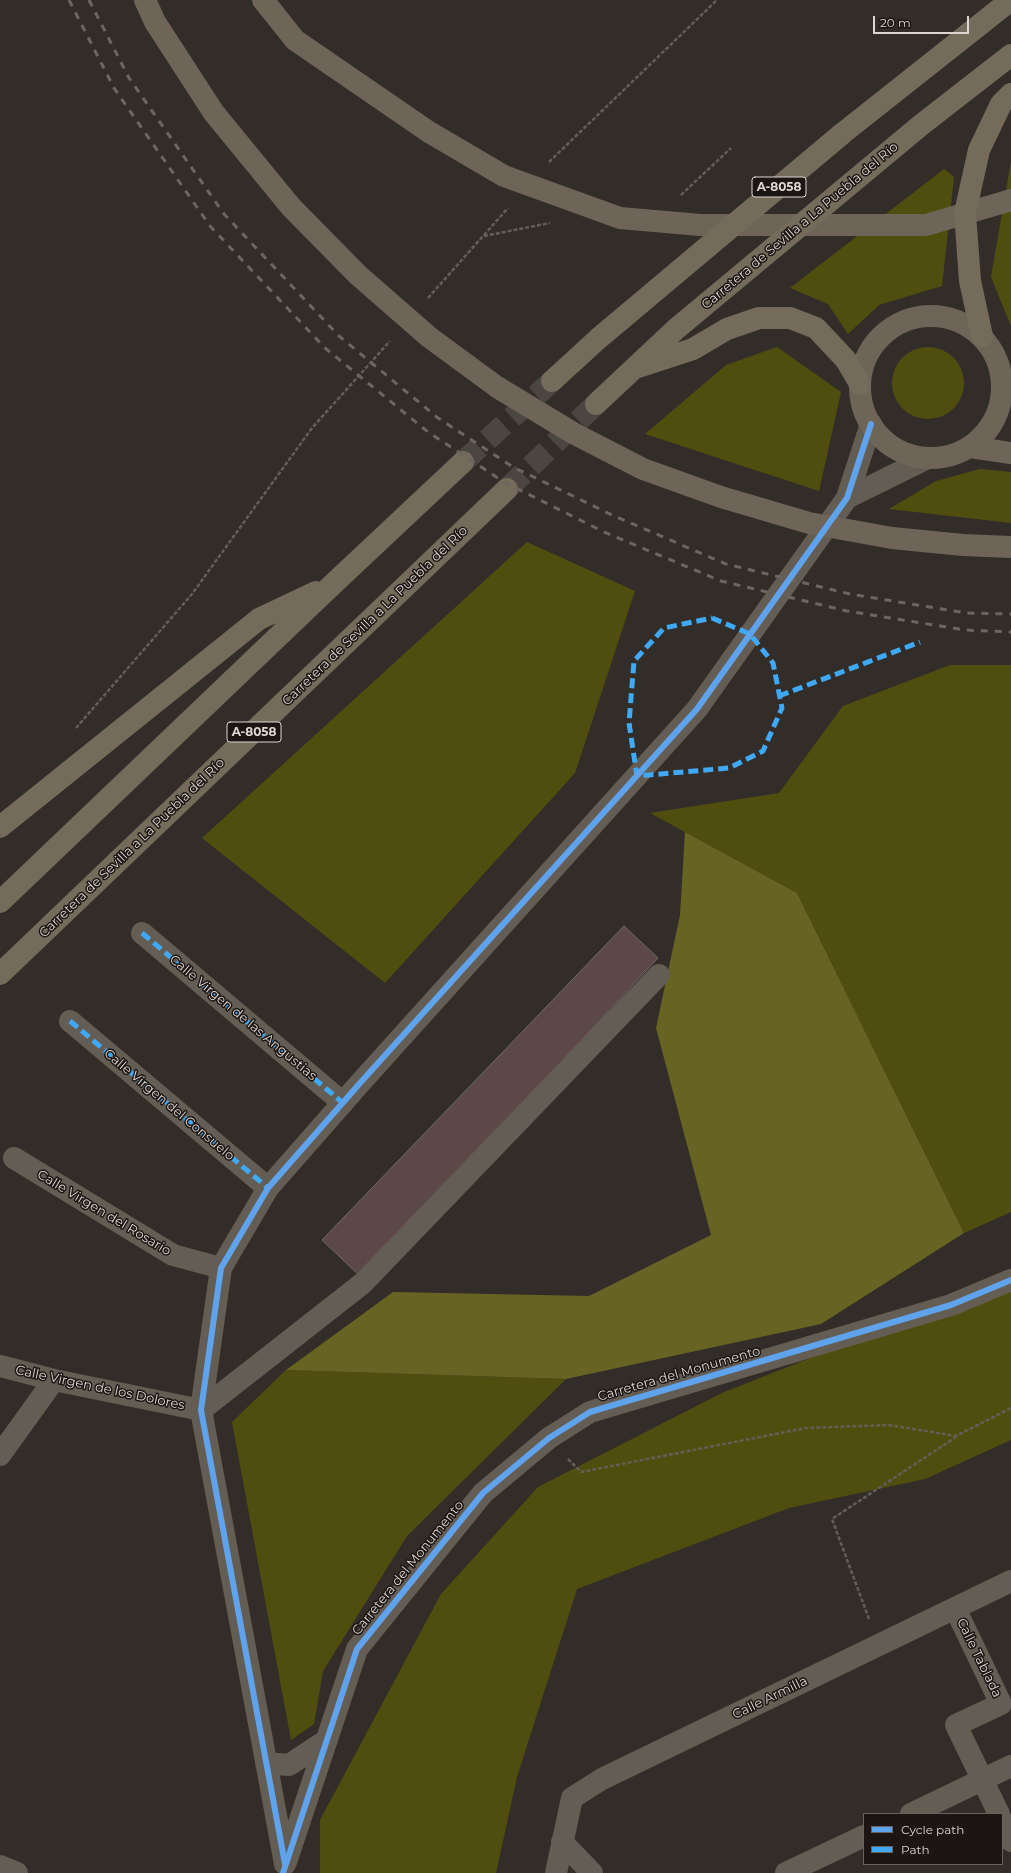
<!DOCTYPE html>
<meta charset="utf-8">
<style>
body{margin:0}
#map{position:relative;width:1011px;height:1873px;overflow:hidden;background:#332d29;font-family:Montserrat,sans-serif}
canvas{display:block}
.legend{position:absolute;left:863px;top:1813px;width:140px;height:52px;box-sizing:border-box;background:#1b1613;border:1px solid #69625f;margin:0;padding:5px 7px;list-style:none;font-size:12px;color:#ddd5d1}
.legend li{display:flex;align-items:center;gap:8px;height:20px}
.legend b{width:20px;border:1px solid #69625f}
.scale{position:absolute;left:873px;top:16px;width:96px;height:18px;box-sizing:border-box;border:2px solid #ddd5d1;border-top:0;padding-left:5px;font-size:12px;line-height:14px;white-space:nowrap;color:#ddd5d1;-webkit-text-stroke:3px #1b1613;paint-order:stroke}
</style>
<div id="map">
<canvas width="1011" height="1873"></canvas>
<ul class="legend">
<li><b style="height:5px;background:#60a3ed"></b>Cycle path</li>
<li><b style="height:5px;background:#3fa9f5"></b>Path</li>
</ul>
<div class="scale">20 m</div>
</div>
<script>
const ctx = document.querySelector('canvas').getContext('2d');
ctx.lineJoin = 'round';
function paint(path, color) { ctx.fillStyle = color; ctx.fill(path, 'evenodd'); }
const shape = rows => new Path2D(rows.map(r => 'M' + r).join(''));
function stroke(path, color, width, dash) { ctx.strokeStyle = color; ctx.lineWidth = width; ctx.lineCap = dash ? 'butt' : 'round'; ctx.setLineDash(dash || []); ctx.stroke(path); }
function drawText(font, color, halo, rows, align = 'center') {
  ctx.font = font + ' Montserrat,sans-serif'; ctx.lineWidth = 3; ctx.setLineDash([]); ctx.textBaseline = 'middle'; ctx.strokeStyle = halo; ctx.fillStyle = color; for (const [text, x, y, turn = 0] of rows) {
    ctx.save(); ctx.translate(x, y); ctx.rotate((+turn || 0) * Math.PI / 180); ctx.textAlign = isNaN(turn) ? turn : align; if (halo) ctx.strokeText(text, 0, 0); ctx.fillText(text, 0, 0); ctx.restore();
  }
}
const green = shape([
 [1011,161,1011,326,991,277],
 [944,169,954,177,942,286,879,305,848,334,828,304,790,288],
 [777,347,841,392,819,491,645,434,726,365],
 '892 383a36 36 0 1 1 72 0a36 36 0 1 1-72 0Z',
 [980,469,1011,472,1011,523,889,509,936,481],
 [527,542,635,591,575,773,385,983,202,838],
 [950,665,1011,665,1011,1212,964,1233,797,893,650,813,779,793,843,706],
 [1011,1276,1011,1440,925,1479,789,1508,577,1589,517,1777,496,1873,320,1873,320,1820,441,1594,538,1487,722,1393,921,1314],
 [286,1370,566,1379,407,1536,323,1671,314,1724,291,1740,232,1422]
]);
const forest = shape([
 [685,832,797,893,964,1233,821,1324,566,1379,286,1370,393,1292,589,1296,711,1235,656,1028,680,915]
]);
const building = shape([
 [624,926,658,958,361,1277,322,1240,624,926]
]);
const highwayTunnel = shape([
 [463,462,552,381],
 [507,489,596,404]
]);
const path = shape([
 [549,162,717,0],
 [681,195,731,148],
 [484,236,550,223],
 [428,298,508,208],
 [76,728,192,594,312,428,390,341],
 [568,1459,581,1472,806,1428,889,1425,956,1436,1011,1408],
 [869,1619,832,1519,956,1437]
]);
const minor = shape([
 [847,498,928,458],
 [142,933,343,1103],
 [70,1021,268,1188],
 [14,1158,173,1255,221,1268],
 [0,1366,54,1380,201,1410,363,1283,659,975],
 [0,1455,54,1380],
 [955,1608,1001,1704,956,1725,999,1814],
 [266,1763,289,1765,327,1740],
 [911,1814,1011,1766],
 [1002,1821,1011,1841],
 [562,1842,592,1873],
 [286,1862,357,1649,483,1493,549,1438,590,1412,951,1305,1011,1280],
 [285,1864,201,1410,221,1268,268,1188,361,1082,697,709,847,498,871,424],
 [0,1866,17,1873],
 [556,1873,572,1798,602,1779,1011,1581],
 [786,1873,864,1836]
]);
const major = shape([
 [145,0,155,22,214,113,291,207,358,275,429,337,497,387,573,433,643,469,721,497,809,523,892,538,963,545,1011,547],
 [263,0,295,40,429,132,504,176,620,218,700,225,926,225,1011,200],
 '860 387a71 71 0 1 1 142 0a71 71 0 1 1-142 0Z',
 [970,447,1011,453]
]);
const highway = shape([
 [982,336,970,281,965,213,979,150,1001,104,1011,94],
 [638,367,693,349,727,329,759,318,790,318,816,328,846,360,860,384],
 [552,381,599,338,843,133,1011,0],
 [596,404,676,329,921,125,1011,55],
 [0,827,259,619,316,592],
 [0,902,332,585,463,462],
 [0,974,507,489]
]);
const rail = shape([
 [69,0,114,88,210,226,325,348,428,432,504,482,604,532,721,581,847,611,965,630,1011,632],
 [89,0,129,78,224,214,339,336,438,418,513,467,612,515,726,564,850,594,966,613,1011,614]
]);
const quiet = shape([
 [712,618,750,634,773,663,782,708,763,751,729,768,637,776,629,723,634,661,664,628,712,618],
 [779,696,920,642],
 [142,933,343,1103],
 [70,1021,268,1188]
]);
const cycleway = shape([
 [285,1864,201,1410,221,1268,268,1188,361,1082,697,709,847,498,871,424],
 [283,1873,357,1649,483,1493,549,1438,590,1412,951,1305,1011,1280]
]);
const shields = [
 [779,187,54],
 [254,732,54]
];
const shieldNames = [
 ["A-8058",779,187],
 ["A-8058",254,732]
];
const streetNames = [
 ["Carretera de Sevilla a La Puebla del Río",800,226,-40],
 ["Carretera de Sevilla a La Puebla del Río",375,616,-44],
 ["Carretera de Sevilla a La Puebla del Río",132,848,-44],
 ["Calle Virgen de las Angustias",243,1018,40],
 ["Calle Virgen del Consuelo",169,1105,40],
 ["Calle Virgen del Rosario",104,1213,31],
 ["Carretera del Monumento",679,1374,-16],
 ["Calle Virgen de los Dolores",100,1388,12],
 ["Carretera del Monumento",408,1568,-51],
 ["Calle Tablada",979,1658,64],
 ["Calle Armilla",770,1698,-26]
];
paint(green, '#504e0f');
paint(forest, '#676322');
paint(building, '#5c4847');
stroke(building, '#706a67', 1);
stroke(highwayTunnel, '#4c4642', 22, [22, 11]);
stroke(path, '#645e57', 2.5, [4, 2]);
stroke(minor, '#645d53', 22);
stroke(major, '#6e6558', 22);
stroke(highway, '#746b5b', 22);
stroke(rail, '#6c6660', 3, [7, 7]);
stroke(quiet, '#3fa9f5', 5, [10, 5]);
stroke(cycleway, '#60a3ed', 6);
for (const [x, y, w] of shields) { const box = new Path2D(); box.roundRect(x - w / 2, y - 10, w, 20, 3); ctx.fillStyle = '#1b1613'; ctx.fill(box); stroke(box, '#ddd5d1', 1); }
drawText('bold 12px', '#ddd5d1', null, shieldNames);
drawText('13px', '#ddd5d1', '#1b1613', streetNames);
</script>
